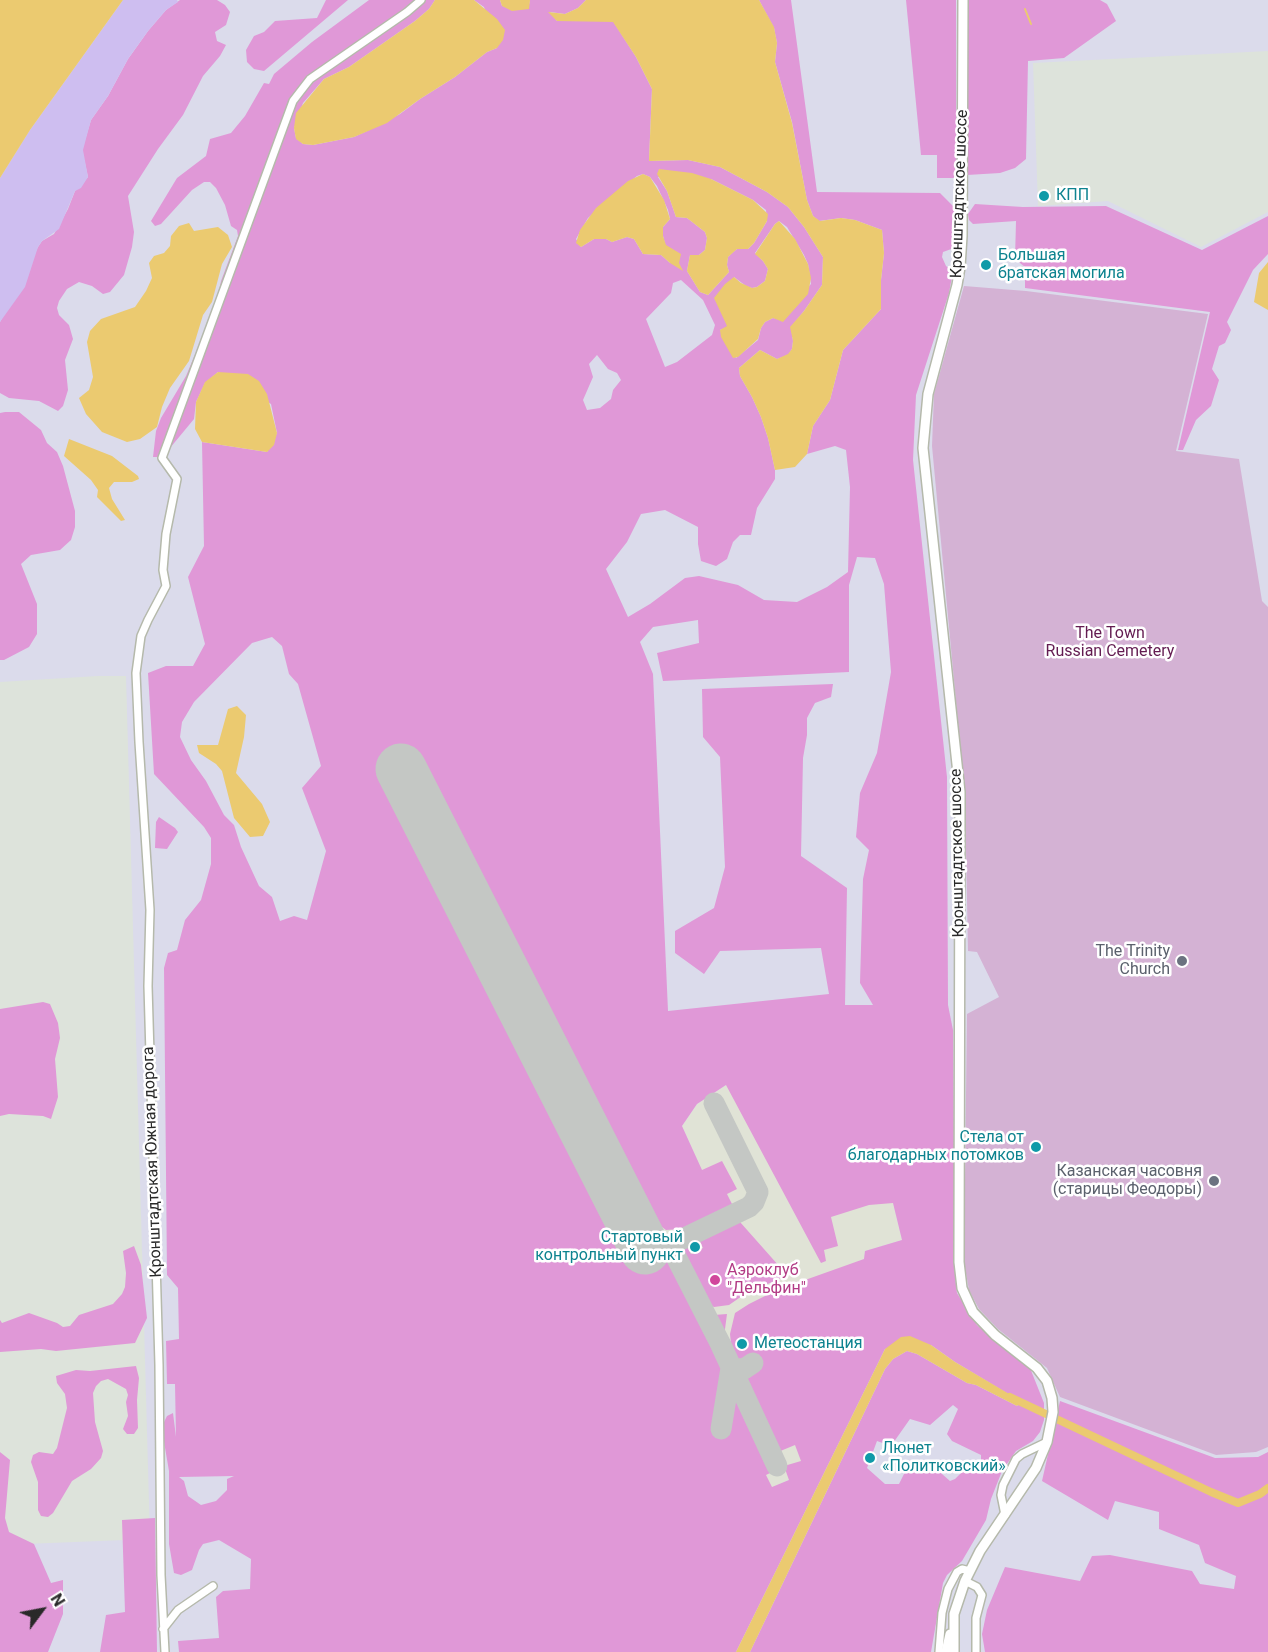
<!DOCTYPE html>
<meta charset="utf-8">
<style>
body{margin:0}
#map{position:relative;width:1268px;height:1652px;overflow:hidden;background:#dbdbeb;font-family:Roboto,sans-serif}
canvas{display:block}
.north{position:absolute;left:12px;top:1580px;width:60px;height:60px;-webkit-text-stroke:4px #fff;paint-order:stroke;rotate:58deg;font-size:16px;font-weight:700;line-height:24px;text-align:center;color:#292929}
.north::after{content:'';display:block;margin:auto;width:21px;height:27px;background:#292929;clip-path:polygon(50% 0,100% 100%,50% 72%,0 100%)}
</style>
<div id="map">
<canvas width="1268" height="1652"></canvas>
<div class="north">N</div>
</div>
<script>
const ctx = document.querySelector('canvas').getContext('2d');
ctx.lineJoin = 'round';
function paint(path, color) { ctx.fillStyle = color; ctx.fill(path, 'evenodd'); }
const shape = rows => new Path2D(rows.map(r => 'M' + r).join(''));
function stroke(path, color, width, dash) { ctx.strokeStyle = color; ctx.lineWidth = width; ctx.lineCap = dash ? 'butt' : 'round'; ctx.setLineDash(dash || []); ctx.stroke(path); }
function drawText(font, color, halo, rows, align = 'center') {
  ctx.font = font + ' Roboto,sans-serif'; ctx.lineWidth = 5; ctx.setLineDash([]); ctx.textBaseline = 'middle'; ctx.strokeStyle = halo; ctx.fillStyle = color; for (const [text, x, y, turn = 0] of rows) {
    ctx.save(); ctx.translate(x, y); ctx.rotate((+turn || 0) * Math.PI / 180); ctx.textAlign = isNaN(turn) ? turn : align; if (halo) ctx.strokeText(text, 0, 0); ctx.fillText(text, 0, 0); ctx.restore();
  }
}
const industrial = shape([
 [1268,51,1268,212,1201,247,1108,201,1038,206,1033,63],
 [98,676,126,676,150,1539,0,1545,0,682]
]);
const airport = shape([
 [330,598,702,1171,682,1126,697,1104,726,1085,723,1075,893,1203,902,1240,865,1251,864,1259,845,1267,801,1444,808,1467,787,1473,790,1479,772,1488,735,1468,311,646]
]);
const green = shape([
 [180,0,217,0,225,5,230,12,226,25,215,32,217,41,226,45,220,56,203,76,183,115,158,149,128,196,134,232,132,247,124,275,110,292,103,294,92,286,79,282,67,289,59,301,57,308,59,315,69,325,73,339,65,360,68,390,63,406,58,411,39,401,9,398,0,393,0,322,38,247,42,241,54,234,68,209,75,191,88,177,82,150,91,120,108,96,128,59,148,31,166,10],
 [326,0,348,0,264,71,254,69,247,62,246,50,254,36,264,32,275,21,317,18],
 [369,0,435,0,429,9,415,21,349,67,324,79,303,103,294,128,296,138,303,144,313,145,354,137,367,131,400,114,420,99,455,77,487,52,497,48,484,7,474,0,500,0,502,6,528,9,530,0,586,0,578,8,565,14,550,12,557,21,613,21,636,57,652,89,649,161,688,160,720,167,767,192,788,207,804,227,823,257,822,285,804,311,791,327,793,341,792,349,788,355,777,359,760,350,739,368,740,376,752,397,761,417,768,438,775,470,775,479,757,508,751,535,740,535,733,542,727,559,716,566,701,561,698,544,698,527,665,510,641,514,627,542,606,569,628,617,650,604,685,578,699,576,738,585,764,600,797,602,827,587,848,572,850,487,846,450,835,446,807,454,813,426,830,400,843,350,881,309,881,280,884,253,882,230,855,220,841,218,819,221,813,216,807,200,792,122,775,62,777,43,774,28,759,0,791,0,817,192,940,193,954,207,954,248,943,252,942,257,946,266,953,271,949,293,916,395,913,460,947,777,948,1005,953,1030,955,1277,957,1293,977,1325,998,1344,1030,1368,1044,1403,1044,1420,1040,1432,1033,1441,1016,1451,1002,1471,991,1499,986,1520,962,1561,947,1575,943,1583,931,1652,750,1652,885,1369,893,1359,907,1351,917,1354,967,1383,976,1385,1017,1406,1020,1401,955,1362,931,1345,885,1349,736,1652,179,1652,178,1641,219,1638,216,1597,223,1591,250,1589,251,1559,219,1540,203,1544,199,1550,192,1570,181,1575,174,1573,169,1544,169,1471,163,1436,164,1422,167,1416,173,1413,176,1437,175,1384,167,1384,166,1341,179,1339,178,1288,167,1275,164,968,168,953,177,950,185,920,201,900,211,864,211,838,204,827,154,774,148,673,166,666,193,666,205,644,188,577,204,546,202,442,267,452,277,433,271,404,218,372,205,383,196,402,194,419,170,448,160,457,153,457,156,431,161,418,186,376,202,338,213,321,221,281,238,236,237,230,231,226,225,205,216,188,210,182,204,182,192,190,161,224,155,226,151,221,177,178,206,156,210,139,231,133,245,116,264,83,269,84,274,74,312,42],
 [643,174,650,177,657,186,668,210,670,219,663,227,663,236,670,263,661,255,643,254,634,239,627,237,612,242,606,239,594,239,581,247,576,239,588,218,637,176],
 [658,177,711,179,753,200,766,210,767,221,754,243,748,249,737,249,732,253,728,257,727,265,729,272,708,295,700,292,687,271,690,255,699,255,705,250,707,238,705,232,687,218,676,217,667,191],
 [779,221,787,227,804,255,808,264,811,284,778,319,773,318,765,322,761,328,758,340,736,358,720,330,727,327,734,277,746,286,752,288,757,287,765,281,768,269,763,261,755,253,775,224],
 [681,280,703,300,715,325,712,335,677,362,665,367,646,319,671,293,673,283],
 [597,355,608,369,617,373,621,380,613,390,611,399,600,408,587,410,583,400,593,377,589,364],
 [857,557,875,558,884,584,891,672,877,753,860,793,856,837,869,850,863,879,860,983,873,1005,845,1005,847,888,801,856,803,758,807,735,807,718,815,703,831,697,833,684,702,689,703,737,720,757,725,867,714,908,675,931,675,953,704,974,720,951,821,948,829,994,668,1011,653,674,640,642,653,627,698,620,699,643,657,653,663,681,849,672,849,585],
 [272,637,282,646,289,674,298,684,321,766,302,788,326,851,307,920,294,916,280,921,272,897,259,886,241,847,234,825,224,815,206,781,191,760,180,737,182,722,194,702,252,643],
 [412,749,654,1221,666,1230,681,1229,701,1222,723,1211,732,1204,727,1194,737,1189,722,1161,702,1170,682,1126,697,1104,726,1085,821,1263,826,1261,824,1250,838,1246,831,1217,869,1205,893,1203,902,1240,865,1251,864,1259,777,1290,749,1304,735,1313,730,1334,732,1353,736,1374,769,1446,778,1452,795,1445,801,1461,784,1466,789,1480,772,1487,766,1475,774,1471,701,1311,671,1255,637,1272,378,767],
 [953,1405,958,1409,947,1434,952,1441,981,1455,981,1463,970,1464,955,1479,950,1481,926,1460,916,1461,908,1466,899,1484,885,1484,867,1468,877,1441,891,1446,910,1419,930,1425],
 [234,1476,227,1479,227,1490,216,1501,201,1505,188,1496,184,1481,179,1477],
 [906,0,956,0,956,178,937,178,937,155,921,155],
 [967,0,1100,0,1107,4,1116,21,1064,58,1028,61,1026,159,1015,168,1000,173,967,175],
 [975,204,1023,207,1106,206,1202,250,1268,216,1268,254,1253,270,1227,322,1231,330,1225,343,1219,346,1212,369,1219,380,1211,406,1196,420,1183,450,1178,450,1210,312,1025,288,1025,267,1015,259,1016,221,973,224,969,220,968,214],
 [5,412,19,412,41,430,47,443,57,452,63,466,75,511,75,527,71,540,60,550,31,555,21,564,37,604,37,634,29,647,4,660,0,660,0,413],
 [159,817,175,828,178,832,167,849,155,848,156,822],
 [43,1002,50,1004,58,1023,60,1038,55,1059,58,1097,51,1119,43,1116,9,1114,0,1116,0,1009],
 [740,1222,787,1275,742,1296,729,1305,714,1307,704,1302,682,1259,682,1249,687,1246,691,1254,703,1248,699,1240],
 [134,1246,141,1265,147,1318,135,1343,56,1351,41,1349,0,1352,0,1320,2,1323,29,1313,57,1323,63,1327,70,1326,79,1315,113,1304,122,1294,125,1287,126,1273,123,1251],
 [709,1313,714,1315,727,1314,725,1329,725,1346],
 [136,1366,139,1378,137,1400,138,1428,134,1434,127,1434,123,1429,128,1416,126,1402,128,1395,126,1389,108,1379,101,1381,96,1386,93,1393,95,1422,103,1451,101,1458,91,1469,72,1481,53,1513,48,1517,41,1516,38,1510,38,1482,31,1462,33,1455,39,1452,53,1454,57,1448,67,1408,65,1394,57,1383,56,1376,76,1370,90,1371],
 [1060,1401,1215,1458,1258,1457,1268,1452,1268,1652,985,1652,982,1634,987,1610,1005,1567,1080,1581,1092,1556,1110,1555,1192,1571,1200,1584,1234,1589,1236,1576,1205,1563,1199,1545,1159,1529,1159,1512,1115,1501,1108,1520,1042,1481],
 [0,1452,10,1460,5,1518,9,1532,34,1544,51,1583,63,1580,63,1614,48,1652,0,1652],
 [155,1518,157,1652,100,1652,106,1615,125,1612,122,1520]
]);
const sand = shape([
 [123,0,177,0,178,2,166,10,148,31,128,59,108,96,91,120,83,150,88,177,81,188,75,191,59,229,42,241,38,247,25,287,0,322,0,178,30,130]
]);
const cemetery = shape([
 [964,286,1026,291,1208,314,1176,451,1239,459,1262,601,1268,607,1268,1447,1256,1452,1216,1455,1060,1397,1047,1368,998,1329,979,1309,969,1290,964,1262,967,1014,999,997,977,952,968,951,965,797,932,446,934,394]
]);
const water = shape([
 [0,0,123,0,30,130,0,178],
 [435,0,474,0,497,19,505,30,503,40,497,48,487,52,455,77,420,99,387,123,354,137,313,145,303,144,296,139,294,128,296,113,324,79,349,67,415,21,429,9],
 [500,0,530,0,529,9,512,11,502,6],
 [586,0,759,0,774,27,777,43,775,62,792,123,807,200,813,216,820,221,841,218,855,220,882,230,884,253,881,280,881,309,843,350,830,400,813,426,807,454,795,467,775,470,768,438,761,417,752,397,740,376,739,368,760,350,777,359,788,354,792,349,793,341,790,327,804,311,822,285,823,257,804,227,788,207,767,192,720,167,688,160,649,161,652,89,636,57,613,22,557,21,548,12,565,14,578,8],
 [659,169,692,173,711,179,753,200,768,214,767,221,754,243,748,249,737,249,728,257,727,265,729,272,708,295,700,292,687,271,690,255,699,255,705,250,707,238,705,232,687,218,676,217,667,191,657,174],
 [643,174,650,177,664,200,670,219,663,227,663,236,666,245,681,254,679,263,683,271,670,263,661,255,643,254,634,239,627,237,612,242,606,239,594,239,581,247,576,243,580,230,596,208,628,181],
 [779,221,795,239,808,264,811,278,808,294,783,322,773,318,765,322,761,328,758,339,738,357,733,358,721,337,720,330,727,326,714,298,725,284,734,277,741,283,752,288,757,287,765,281,768,269,763,261,755,254,775,224],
 [189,223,194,231,218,227,228,235,232,247,222,264,212,302,203,315,189,361,170,388,162,407,157,427,140,439,127,442,102,432,86,414,79,398,89,390,93,377,87,342,90,331,101,319,135,307,146,291,152,278,149,263,154,256,164,253,170,246,171,236,179,226],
 [1268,262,1268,310,1254,302,1259,273],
 [218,372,248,374,259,381,267,394,277,433,274,445,267,452,202,442,195,429,196,402,205,382],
 [69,439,112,456,138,476,139,479,132,482,114,482,109,488,112,499,125,520,121,521,97,497,98,490,91,480,64,456],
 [237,706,246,715,244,737,236,773,262,804,270,822,263,836,250,837,234,818,222,771,216,764,199,753,197,745,218,745,228,709],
 [910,1336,931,1345,955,1362,1021,1401,1017,1406,976,1385,967,1383,917,1354,907,1351,893,1359,885,1369,750,1652,736,1652,885,1349,901,1337]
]);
const stream = shape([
 [1025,9,1031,24]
]);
const canal = shape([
 [1010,1397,1211,1492,1238,1503,1260,1494,1268,1488]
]);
const taxiway = shape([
 [670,1245,720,1343,777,1466],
 [645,1249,653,1250,670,1245,749,1207,754,1202,758,1192,714,1103],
 [721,1429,731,1368,744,1369,753,1363]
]);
const runway = shape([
 [401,769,645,1249]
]);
const street = shape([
 [1005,1515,1001,1495,1003,1485,1016,1459,1022,1454,1047,1442],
 [965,1581,977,1587,982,1595,976,1618,976,1652],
 [163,1629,178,1610,213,1586],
 [165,1652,161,1575,159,1365,148,986,150,910,139,742,136,673,141,636,148,620,166,586,163,570,166,534,177,479,162,458,293,101,310,79,407,12,421,0],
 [939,1652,942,1613,948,1589,957,1572,962,1569,970,1571]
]);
const secondary = shape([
 [946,1652,950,1634],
 [954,1652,954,1614,965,1581,980,1551,1036,1468,1047,1442,1053,1412,1052,1398,1047,1381,1037,1368,995,1335,973,1312,962,1288,959,1262,960,792,923,448,928,394,957,285,960,267,962,236,963,0]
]);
const markers = [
 [1044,196,6,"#0f9aa8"],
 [986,265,6,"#0f9aa8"],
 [1182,961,6,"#6b7280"],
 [1036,1147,6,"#0f9aa8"],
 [1214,1181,6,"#6b7280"],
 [695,1247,6,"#0f9aa8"],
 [715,1280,6,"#d1479c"],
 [742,1344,6,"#0f9aa8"],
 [870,1458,6,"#0f9aa8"]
];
const streetNames = [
 ["Кронштадтское шоссе",960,194,-88],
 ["Кронштадтское шоссе",958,853,-91],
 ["Кронштадтская Южная дорога",153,1162,-92]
];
const cultureNames = [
 ["КПП",1056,196],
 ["Большая",998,256],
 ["братская могила",998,274],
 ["Стела от",1024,1138,"right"],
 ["благодарных потомков",1024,1156,"right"],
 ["Стартовый",683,1238,"right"],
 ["контрольный пункт",683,1256,"right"],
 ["Метеостанция",754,1344],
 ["Люнет",882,1449],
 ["«Политковский»",882,1467]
];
const parkNames = [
 ["The Town",1110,634],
 ["Russian Cemetery",1110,652]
];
const worshipNames = [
 ["The Trinity",1170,952],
 ["Church",1170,970],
 ["Казанская часовня",1202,1172],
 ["(старицы Феодоры)",1202,1190]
];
const hotelNames = [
 ["Аэроклуб",727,1271],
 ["\"Дельфин\"",727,1289]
];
paint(industrial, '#dde3db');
paint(airport, '#e0e3d6');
paint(green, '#e098d7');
paint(sand, '#cebef0');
paint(cemetery, '#d4b2d4');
paint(water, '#ebca70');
stroke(stream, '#ebca70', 2);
stroke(canal, '#ebca70', 8);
stroke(taxiway, '#c4c7c4', 21);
stroke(runway, '#c4c7c4', 51);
stroke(street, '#b5b9ab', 10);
stroke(secondary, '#b5b9ab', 12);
stroke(street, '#fff', 7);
stroke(secondary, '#fff', 9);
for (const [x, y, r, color] of markers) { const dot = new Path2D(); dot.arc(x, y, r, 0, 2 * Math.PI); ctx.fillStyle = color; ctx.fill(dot); stroke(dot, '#fff', 2); }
drawText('16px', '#292929', '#fff', streetNames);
drawText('16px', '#0d838f', '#fff', cultureNames, 'left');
drawText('16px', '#631b51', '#fff', parkNames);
drawText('16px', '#5b616d', '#fff', worshipNames, 'right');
drawText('16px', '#b23c85', '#fff', hotelNames, 'left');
</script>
